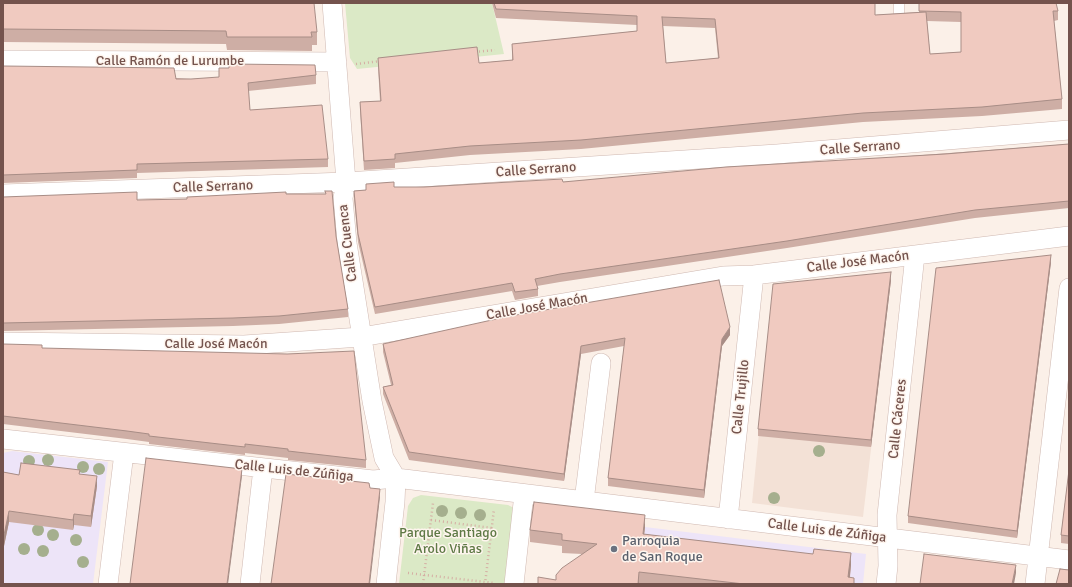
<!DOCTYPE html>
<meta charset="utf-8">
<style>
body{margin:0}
#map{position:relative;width:1072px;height:587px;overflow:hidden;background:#fbf0e8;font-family:Signika,sans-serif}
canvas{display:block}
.frame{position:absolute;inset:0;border:4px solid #74534d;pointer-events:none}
</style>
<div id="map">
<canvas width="1072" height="587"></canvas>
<div class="frame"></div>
</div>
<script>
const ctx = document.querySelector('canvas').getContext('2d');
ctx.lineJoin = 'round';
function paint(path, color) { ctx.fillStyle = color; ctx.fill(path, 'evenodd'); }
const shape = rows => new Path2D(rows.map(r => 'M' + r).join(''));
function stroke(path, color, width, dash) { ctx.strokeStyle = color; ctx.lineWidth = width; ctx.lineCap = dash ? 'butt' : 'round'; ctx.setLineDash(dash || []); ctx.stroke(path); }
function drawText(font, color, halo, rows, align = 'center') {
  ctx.font = font + ' Signika,sans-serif'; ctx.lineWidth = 3; ctx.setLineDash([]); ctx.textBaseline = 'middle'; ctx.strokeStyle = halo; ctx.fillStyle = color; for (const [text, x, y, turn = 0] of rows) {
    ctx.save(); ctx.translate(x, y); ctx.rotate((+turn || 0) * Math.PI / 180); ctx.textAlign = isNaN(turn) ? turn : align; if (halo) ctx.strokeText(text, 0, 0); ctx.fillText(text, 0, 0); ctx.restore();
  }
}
const residential = shape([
 [891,280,863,517,752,503,773,291]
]);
const education = shape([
 [12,451,108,462,93,584,3,584,3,453],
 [645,527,866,554,863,584,639,584]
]);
const green = shape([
 [345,3,492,3,504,54,357,69,350,58],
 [421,495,508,505,514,508,507,584,399,584,408,506,413,498]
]);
const path = shape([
 [475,52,495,50],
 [356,64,381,61],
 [431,520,492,528],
 [408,573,494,583],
 [423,584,433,503],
 [485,584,494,509]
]);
const lane = shape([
 [899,14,899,3]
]);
const street = shape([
 [332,3,346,182,343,198,347,243,372,401,384,458,396,478],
 [3,60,337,62],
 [3,194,346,182,777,154,1069,130],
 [3,342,244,345,361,337,723,276,754,275,1069,236],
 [3,439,373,480,396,478,1069,560],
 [584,501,601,363],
 [728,519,754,275],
 [108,584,124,453],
 [250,584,263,468],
 [386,584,395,502,396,478],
 [514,584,524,494],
 [886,584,888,566,887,515,915,255],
 [1035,584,1069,288]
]);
const trees = [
 [819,451],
 [48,460],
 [29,461],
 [83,467],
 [99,469],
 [774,498],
 [442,511],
 [461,513],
 [480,515],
 [38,530],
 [53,535],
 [76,540],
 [24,549],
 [43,551],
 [83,562]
];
const wall = shape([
 [3,3,317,32,317,45,312,45,312,51,227,50,226,44,3,42],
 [492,3,875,3,875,15,919,12,919,3,1058,11,1058,20,1054,21,1062,99,1062,109,982,116,863,122,581,149,470,155,395,163,395,168,364,170,360,111,360,102,380,101,378,67,378,58,479,63,512,60,512,44,637,31,637,25,496,18],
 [927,21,961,22,961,52,930,54],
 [663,26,715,28,718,58,666,63],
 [3,66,191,79,316,75,316,84,248,91,250,110,328,159,328,167,137,173,137,178,3,183],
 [1069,144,1069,208,975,218,787,248,560,282,537,286,538,289,538,296,515,300,512,291,375,314,358,242,354,199,354,191,366,190,366,184,394,187,424,187,563,182],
 [286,194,336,236,348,309,348,317,279,324,233,326,3,331,3,197,137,200,187,199],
 [1051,262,1017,538,908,523,908,516],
 [891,280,871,447,758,436,758,429],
 [730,335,722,346,704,498,608,486,608,478,624,346,581,354,564,481,409,460,383,394,383,387,391,385,383,352,383,344],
 [3,344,42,348,366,460,366,468,288,460,288,458,245,453,245,455,149,444,149,442,127,439,3,424],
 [1069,470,1069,544,1061,543,1061,535],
 [3,472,19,475,80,474,97,486,91,527,74,525,73,530,9,522,4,546,3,546],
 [645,527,644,534,851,565,850,577,854,584,538,584,556,580,582,554,562,553,562,546,530,542,530,530]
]);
const shadedWall = shape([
 [1051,255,1051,262,1017,538,1017,531],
 [891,272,891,280,871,447,871,440],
 [730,327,730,335,722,346,704,498,704,490,722,339],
 [581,346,581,354,564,481,564,474],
 [242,469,242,476,228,584,227,584],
 [97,476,97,486,91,527,91,516],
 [380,489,380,497,370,584,369,584],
 [9,511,9,522,4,546,4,535],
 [74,514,74,525,73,530,73,520],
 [645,515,645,527,643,546,643,534],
 [851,553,851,565,849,584,848,577],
 [1016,565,1016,573,1014,584,1012,584],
 [639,572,639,584,638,584]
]);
const building = shape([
 [3,3,314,3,317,32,311,32,312,37,227,37,226,31,3,29,3,3],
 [494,3,875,3,875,15,926,12,930,54,961,52,961,12,919,11,919,3,1056,3,1058,11,1053,11,1062,99,982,107,863,113,581,140,470,146,395,154,395,159,364,161,360,102,381,101,378,58,477,47,479,63,513,60,512,44,637,31,637,16,496,9,494,3],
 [662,17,715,19,719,58,666,63,662,17],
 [229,64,315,65,316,75,248,83,250,110,322,105,328,159,137,164,137,170,3,175,3,66,174,68,176,79,191,79,219,77,219,68,229,68,229,64],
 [1069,144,1069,201,975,210,787,241,560,274,535,279,538,289,515,292,512,283,375,307,358,234,354,191,366,190,366,184,394,182,394,187,424,187,562,179,563,182,726,167,945,154,1069,144],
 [325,191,332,191,336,236,348,309,279,316,233,318,3,323,3,197,137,192,137,200,187,199,187,197,286,192,286,194,326,194,325,191],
 [1051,255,1017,531,908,516,936,268,1051,255],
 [891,272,871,440,758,429,773,284,891,272],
 [719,280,730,327,722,339,704,490,608,478,625,338,581,346,564,474,409,452,383,387,393,385,383,344,510,316,719,280],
 [3,344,42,345,42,348,287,354,354,351,366,460,288,451,288,449,245,444,245,447,149,436,149,434,127,431,3,416,3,344],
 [146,458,242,469,227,584,130,584,146,458],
 [21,463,80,470,79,474,97,476,91,516,74,514,73,520,9,511,4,535,3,535,3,472,19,475,21,463],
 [1069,470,1069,536,1061,535,1069,470],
 [286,474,369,483,370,488,380,489,369,584,271,584,286,474],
 [534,502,645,515,643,534,813,554,814,549,851,553,848,577,854,578,854,584,744,584,639,572,638,584,538,584,538,577,556,580,556,575,562,568,597,544,562,540,562,534,530,530,534,502],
 [924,554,1016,565,1012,584,920,584,924,554],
 [1060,569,1069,570,1069,584,1056,584,1060,569]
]);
const markers = [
 [614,549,4,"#6b7280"]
];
const streetNames = [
 ["Calle Ramón de Lurumbe",170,61],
 ["Calle Serrano",860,148,-4],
 ["Calle Serrano",536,170,-4],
 ["Calle Serrano",213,187,-2],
 ["Calle Cuenca",348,243,-97],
 ["Calle José Macón",858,262,-7],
 ["Calle José Macón",537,307,-10],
 ["Calle José Macón",216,344],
 ["Calle Trujillo",741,397,-84],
 ["Calle Cáceres",898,419,-84],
 ["Calle Luis de Zúñiga",294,471,6],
 ["Calle Luis de Zúñiga",827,531,7]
];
const parkNames = [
 ["Parque Santiago",448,533],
 ["Arolo Viñas",448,549]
];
const worshipNames = [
 ["Parroquia",622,541],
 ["de San Roque",622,557]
];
paint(residential, '#f3e1d6');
paint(education, '#ede4f8');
paint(green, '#dbe9c6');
stroke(lane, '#cfb8b1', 11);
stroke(street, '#cfb8b1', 20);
stroke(path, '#d5ada3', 2.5, [1, 3]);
stroke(lane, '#fff', 10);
stroke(street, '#fff', 19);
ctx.fillStyle = '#a5af8e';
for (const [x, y] of trees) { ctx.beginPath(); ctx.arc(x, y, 6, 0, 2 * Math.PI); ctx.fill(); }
paint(wall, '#ceaea5');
paint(shadedWall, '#a88d86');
paint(building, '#f0cac0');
stroke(building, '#a88d86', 1);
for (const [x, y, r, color] of markers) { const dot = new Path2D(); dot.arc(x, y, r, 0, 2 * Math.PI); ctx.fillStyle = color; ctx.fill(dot); stroke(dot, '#fef5ee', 1.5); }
drawText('14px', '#74534d', '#fef5ee', streetNames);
drawText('14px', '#5e7945', '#fef5ee', parkNames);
drawText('14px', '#5b616d', '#fef5ee', worshipNames, 'left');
</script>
